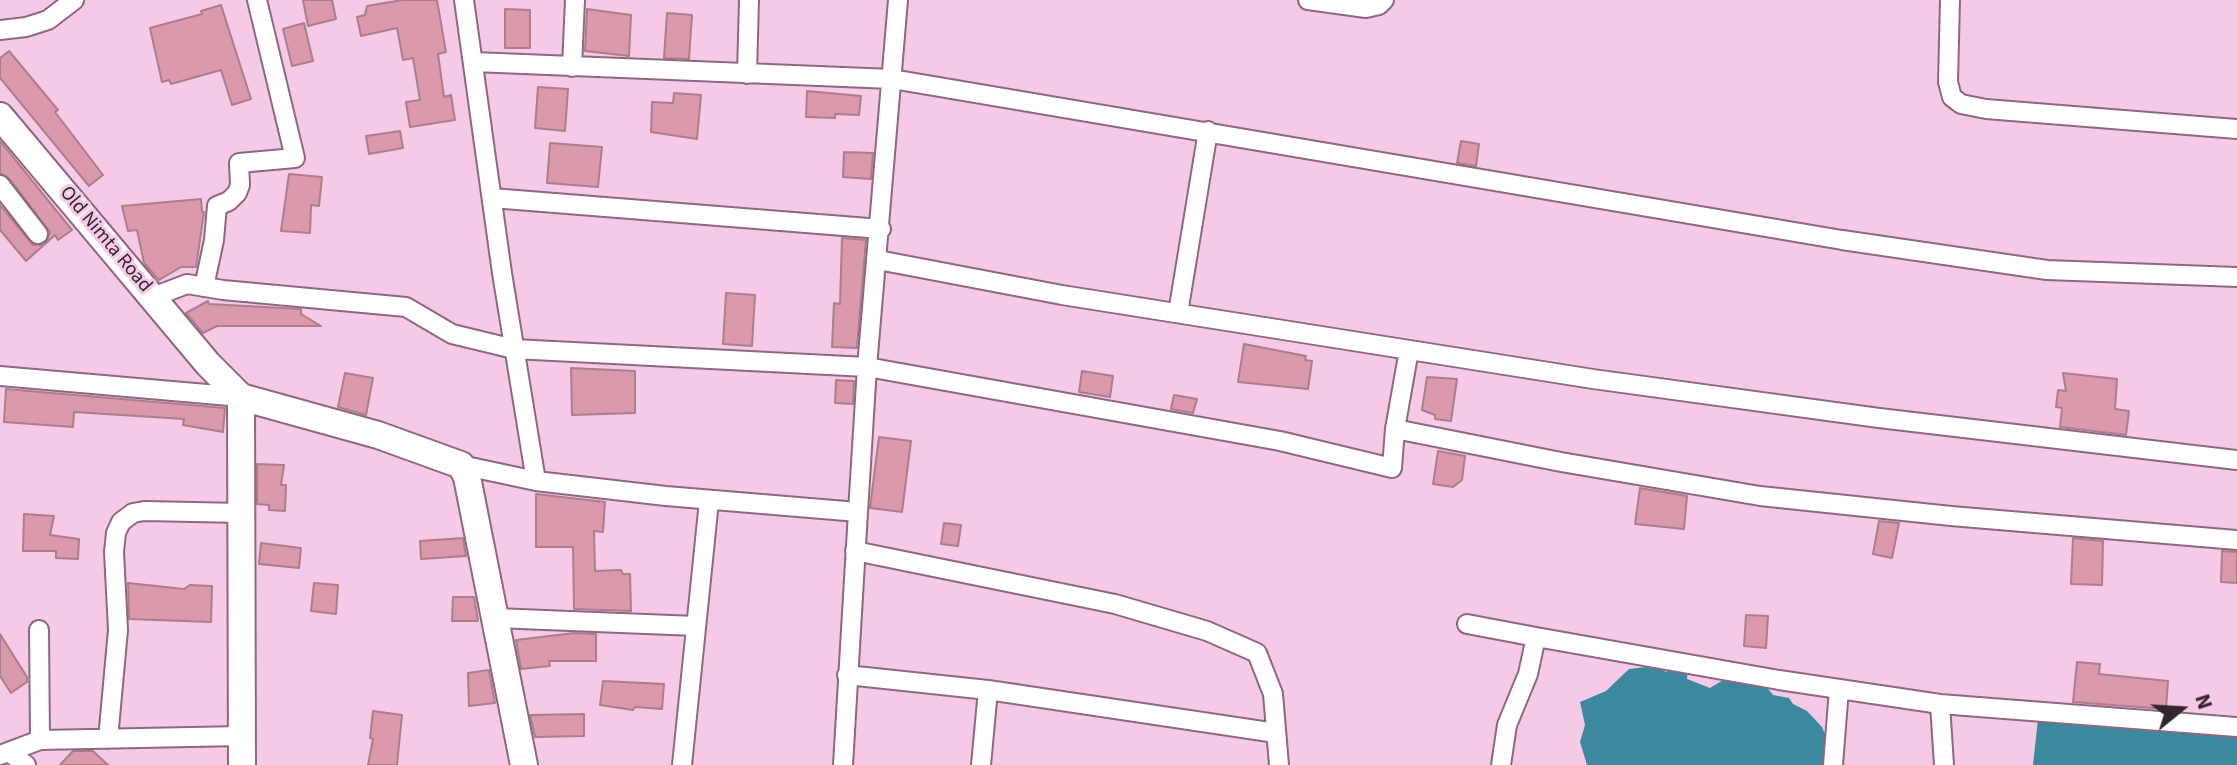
<!DOCTYPE html>
<style>
body{margin:0}
#map{position:relative;width:2237px;height:765px;overflow:hidden;background:#f6cae6;font-family:"Source Sans 3",sans-serif}
canvas{display:block}
.north{position:absolute;left:2141px;top:669px;width:80px;height:80px;-webkit-text-stroke:6px #f6cae6;paint-order:stroke;rotate:72deg;font-size:22px;font-weight:700;line-height:32px;text-align:center;color:#35252f}
.north::after{content:'';display:block;margin:auto;width:28px;height:36px;background:#35252f;clip-path:polygon(50% 0,100% 100%,50% 72%,0 100%)}
</style>
<div id="map">
<canvas width="2237" height="765"></canvas>
<div class="north">N</div>
</div>
<script>
const ctx = document.querySelector('canvas').getContext('2d');
ctx.lineJoin = 'round';
function paint(path, color) { ctx.fillStyle = color; ctx.fill(path, 'evenodd'); }
const shape = rows => new Path2D(rows.map(r => 'M' + r).join(''));
function stroke(path, color, width, dash) { ctx.strokeStyle = color; ctx.lineWidth = width; ctx.lineCap = dash ? 'butt' : 'round'; ctx.setLineDash(dash || []); ctx.stroke(path); }
function drawText(font, color, halo, rows, align = 'center') {
  ctx.font = font + ' "Source Sans 3",sans-serif'; ctx.lineWidth = 6; ctx.setLineDash([]); ctx.textBaseline = 'middle'; ctx.strokeStyle = halo; ctx.fillStyle = color; for (const [text, x, y, turn = 0] of rows) {
    ctx.save(); ctx.translate(x, y); ctx.rotate((+turn || 0) * Math.PI / 180); ctx.textAlign = isNaN(turn) ? turn : align; if (halo) ctx.strokeText(text, 0, 0); ctx.fillText(text, 0, 0); ctx.restore();
  }
}
const water = shape([
 [1655,666,1666,672,1674,667,1688,668,1687,679,1710,688,1730,676,1744,684,1765,685,1773,695,1789,698,1793,704,1807,711,1822,727,1828,741,1830,765,1587,765,1580,742,1585,725,1580,702,1606,691,1629,669],
 [2038,719,2237,735,2237,765,2033,765]
]);
const building = shape([
 [303,0,332,0,336,19,308,26,303,0],
 [402,0,437,0,446,52,438,54,444,97,451,95,455,120,410,127,406,102,420,100,413,58,403,60,397,28,361,36,357,17,365,15,367,6,402,0],
 [221,5,251,99,232,105,221,70,171,84,169,80,162,82,150,28,202,14,201,11,221,5],
 [505,9,530,10,530,48,505,48,505,9],
 [587,9,631,15,629,56,585,51,587,9],
 [667,13,692,15,689,59,664,58,667,13],
 [304,23,313,61,292,66,283,29,304,23],
 [9,51,58,110,55,112,103,175,89,186,0,78,0,58,9,51],
 [538,87,568,89,565,131,535,128,538,87],
 [807,91,861,96,859,115,835,114,835,118,806,117,807,91],
 [674,93,701,95,697,139,651,132,652,102,673,103,674,93],
 [400,131,403,148,369,154,366,136,400,131],
 [0,141,72,230,58,240,55,235,26,261,0,230,0,205,33,245,45,244,50,232,9,178,0,173,0,141],
 [1461,141,1479,144,1476,166,1457,163,1461,141],
 [550,143,602,147,598,187,547,183,550,143],
 [844,152,873,153,871,179,843,177,844,152],
 [289,174,322,177,319,206,311,205,310,233,281,231,289,174],
 [201,199,202,212,204,212,196,267,181,267,159,280,144,263,137,230,128,231,122,206,201,199],
 [842,238,866,240,857,348,832,347,834,303,840,304,842,238],
 [726,293,755,295,752,346,723,344,726,293],
 [208,301,209,304,301,309,301,314,321,326,217,326,203,333,186,313,208,301],
 [1244,344,1306,356,1305,360,1312,361,1308,389,1238,382,1244,344],
 [571,368,635,371,635,413,572,415,571,368],
 [1082,371,1113,376,1110,397,1079,392,1082,371],
 [345,373,373,378,366,415,338,407,345,373],
 [2063,373,2117,379,2115,409,2129,411,2126,435,2060,427,2062,408,2056,407,2058,390,2066,391,2063,373],
 [1427,377,1457,379,1451,421,1435,419,1435,415,1422,410,1427,377],
 [836,380,854,381,853,404,835,403,836,380],
 [6,389,225,408,223,432,183,425,184,419,74,412,73,427,4,422,6,389],
 [1174,395,1197,399,1193,413,1171,409,1174,395],
 [879,437,911,441,902,512,870,508,879,437],
 [1438,451,1465,456,1462,480,1453,487,1433,484,1438,451],
 [257,464,284,465,281,485,286,485,285,511,269,510,269,505,257,504,257,464],
 [1640,488,1687,496,1684,529,1635,524,1640,488],
 [536,494,605,502,603,532,594,531,595,571,621,570,623,574,630,574,631,611,574,609,573,547,536,547,536,494],
 [24,514,54,516,50,535,79,539,78,559,56,558,56,551,23,551,24,514],
 [1879,521,1899,523,1892,558,1873,554,1879,521],
 [944,523,961,525,958,546,941,544,944,523],
 [463,538,466,556,421,559,420,541,463,538],
 [2073,538,2103,541,2102,585,2071,584,2073,538],
 [261,543,301,548,299,568,259,564,261,543],
 [2222,551,2237,552,2237,583,2221,582,2222,551],
 [128,583,184,589,190,585,212,586,211,622,129,619,128,583],
 [314,583,338,585,336,614,311,611,314,583],
 [453,597,474,597,478,621,452,621,453,597],
 [1746,615,1768,616,1766,648,1744,646,1746,615],
 [574,633,596,634,596,661,549,661,550,666,521,669,516,640,574,633],
 [0,634,27,677,27,682,11,693,0,676,0,634],
 [2077,662,2100,664,2099,674,2168,681,2166,709,2073,702,2077,662],
 [489,670,495,703,469,706,468,673,489,670],
 [603,681,664,684,662,709,635,707,633,710,600,705,603,681],
 [373,711,402,715,397,765,368,765,373,739,370,738,373,711],
 [584,714,584,736,535,737,530,715,584,714],
 [73,751,93,751,108,765,60,765,73,751]
]);
const street = shape([
 [464,0,502,273,536,481],
 [1308,0,1366,8,1379,5,1384,0],
 [1950,0,1948,82,1952,97,1961,104,1986,109,2237,129],
 [0,30,26,27,48,20,74,0],
 [474,62,892,79,1842,240,2047,270,2237,277],
 [572,67,575,0],
 [747,74,749,0],
 [0,185,38,234],
 [492,198,881,229],
 [878,260,1062,295,1593,379,1879,418,2237,460],
 [204,287,214,240,217,206,229,201,237,193,240,185,239,163,295,158,257,0],
 [153,297,187,284,223,290,406,307,452,334,514,349,867,367,1280,441,1392,468,1395,429],
 [1178,313,1208,131],
 [1409,350,1395,429,1561,462,1760,496,1951,516,2237,540],
 [0,376,241,397],
 [461,465,536,481,666,496,858,512,867,367,898,0],
 [855,551,1115,604,1207,631,1257,653,1273,694,1279,765],
 [495,618,696,626],
 [1467,624,1536,637,1528,674,1507,725,1501,765],
 [39,630,40,740,241,736],
 [1536,637,1779,680,1940,704,2237,727],
 [847,675,988,690,981,765],
 [988,690,1276,733],
 [1940,704,1944,765],
 [108,739,118,630,114,552,116,533,121,522,133,513,144,511,242,513],
 [10,753,26,765],
 [0,755,40,740],
 [682,765,709,501],
 [843,765,858,512],
 [1833,765,1839,689]
]);
const secondary = shape([
 [0,116,208,364,241,397,242,765],
 [241,397,378,435,461,465,467,477,524,765]
]);
const streetNames = [
 ["Old Nimta Road",105,240,50]
];
paint(water, '#3b899f');
paint(building, '#db99ac');
stroke(building, '#ac7d8a', 2);
stroke(street, '#8e6781', 22);
stroke(secondary, '#8e6781', 30);
stroke(street, '#fff', 18);
stroke(secondary, '#fff', 26);
drawText('20px', '#35252f', '#f6cae6', streetNames);
</script>
